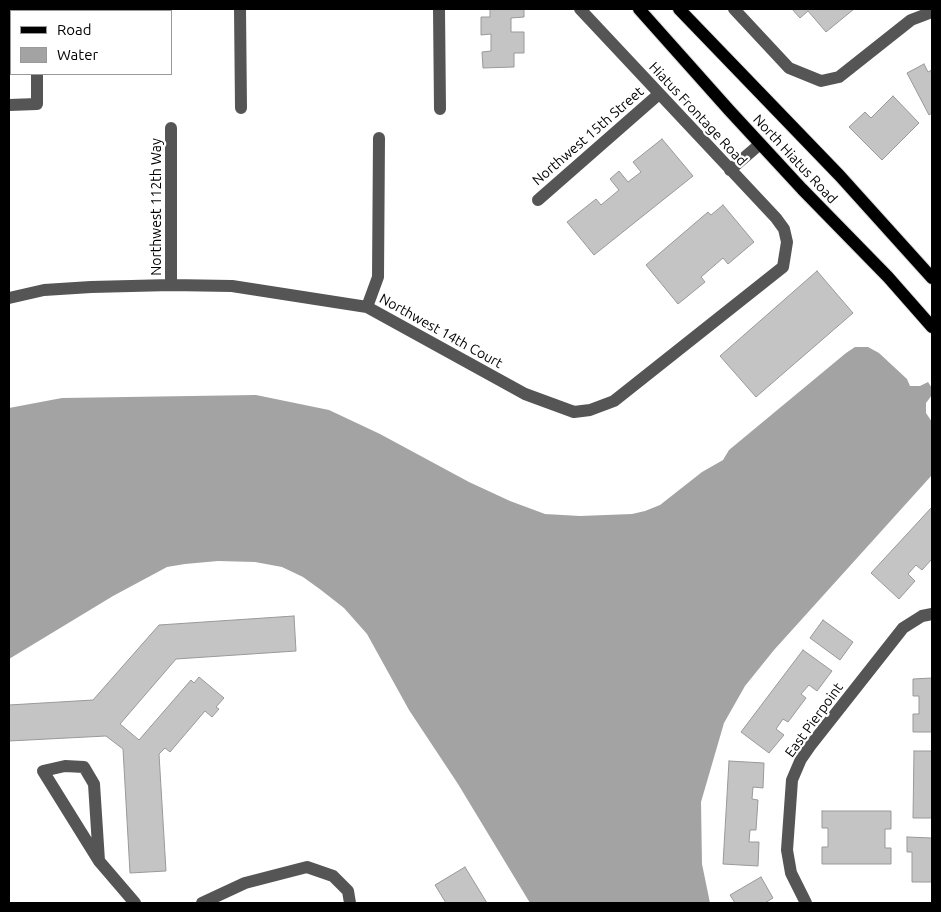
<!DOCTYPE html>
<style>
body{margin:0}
#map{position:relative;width:941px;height:912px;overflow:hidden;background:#fff;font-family:Ubuntu,sans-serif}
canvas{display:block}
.frame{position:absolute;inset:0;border:10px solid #000;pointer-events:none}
.legend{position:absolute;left:10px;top:10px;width:162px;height:65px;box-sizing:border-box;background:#fff;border:1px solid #999;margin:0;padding:6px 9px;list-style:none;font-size:15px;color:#000}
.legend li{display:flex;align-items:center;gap:10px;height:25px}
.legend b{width:25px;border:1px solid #999}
</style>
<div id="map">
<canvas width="941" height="912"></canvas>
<div class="frame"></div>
<ul class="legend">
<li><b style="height:6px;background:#000"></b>Road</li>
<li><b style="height:14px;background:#a3a3a3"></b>Water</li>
</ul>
</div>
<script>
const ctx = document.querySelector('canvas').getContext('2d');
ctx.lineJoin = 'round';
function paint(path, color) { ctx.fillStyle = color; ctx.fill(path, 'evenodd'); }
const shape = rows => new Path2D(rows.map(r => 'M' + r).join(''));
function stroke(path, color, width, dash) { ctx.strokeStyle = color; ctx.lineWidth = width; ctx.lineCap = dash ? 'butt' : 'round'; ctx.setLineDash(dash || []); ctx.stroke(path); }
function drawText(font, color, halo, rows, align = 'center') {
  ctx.font = font + ' Ubuntu,sans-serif'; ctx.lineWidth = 4.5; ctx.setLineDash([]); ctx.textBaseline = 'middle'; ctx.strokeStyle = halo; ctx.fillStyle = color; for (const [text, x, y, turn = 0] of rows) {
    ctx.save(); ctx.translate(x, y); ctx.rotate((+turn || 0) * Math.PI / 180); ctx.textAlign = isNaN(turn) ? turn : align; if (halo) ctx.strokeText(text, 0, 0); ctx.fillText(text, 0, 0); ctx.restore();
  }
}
const water = shape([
 [855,347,868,347,879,353,907,379,910,386,920,386,928,382,932,388,932,395,926,403,926,413,932,422,932,475,774,650,745,686,724,723,701,802,702,864,710,903,530,903,458,784,409,710,367,634,344,608,321,590,303,577,282,567,255,562,218,561,185,564,167,567,113,596,9,659,9,408,62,398,256,395,329,410,380,434,469,482,510,501,545,514,580,516,632,514,645,511,660,505,702,472,723,460,729,450,846,353]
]);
const building = shape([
 [490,9,524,9,524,17,511,18,511,32,524,32,524,53,514,53,514,67,483,68,482,52,491,51,491,34,481,35,481,17,490,17,490,9],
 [792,9,854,9,826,32,808,11,800,18,792,9],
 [924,64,928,72,932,70,932,113,929,115,907,73,924,64],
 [893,96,919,123,882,160,849,127,865,112,871,118,893,96],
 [662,139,693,176,594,255,567,222,596,199,601,205,619,190,610,179,619,171,628,182,641,172,633,162,662,139],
 [723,205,754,242,728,264,723,258,701,277,705,282,678,304,646,265,708,212,711,215,723,205],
 [817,271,853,313,756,397,720,356,817,271],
 [932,507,932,559,922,570,916,565,908,574,915,581,899,599,871,573,932,507],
 [294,616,296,651,176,659,120,724,139,740,191,680,194,683,199,677,224,698,216,707,219,709,212,717,205,711,170,752,165,748,159,754,166,871,130,873,123,749,106,736,9,741,9,705,93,700,159,625,294,616],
 [823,620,853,642,840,660,810,638,823,620],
 [803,650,832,671,817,691,809,685,801,694,806,698,788,722,783,719,776,729,784,735,769,753,741,732,803,650],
 [932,678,932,732,913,732,913,714,919,714,919,696,913,696,913,679,932,678],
 [914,751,932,751,932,818,913,818,914,751],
 [729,761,764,763,763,788,753,787,752,799,758,800,756,830,750,830,749,842,759,842,758,866,723,864,729,761],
 [822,811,891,811,891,829,885,829,885,848,891,848,891,864,822,864,822,847,828,847,828,828,822,828,822,811],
 [907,837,932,838,932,882,912,882,912,852,907,852,907,837],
 [465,867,487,903,446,903,435,885,465,867],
 [761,877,773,898,765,903,735,903,730,895,761,877]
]);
const minor = shape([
 [36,9,36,11],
 [240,9,241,108],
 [439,9,440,109],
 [734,9,789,68,821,81,839,77,911,20,932,12],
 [9,105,37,104,37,74],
 [730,170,760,144],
 [538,200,659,94],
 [171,285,171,128],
 [9,298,44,290,91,287,171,285,232,286,367,307,525,394,574,412,590,410,614,401,783,267,787,242,784,229,776,218,580,9],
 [367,307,378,277,379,138],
 [99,861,94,784,84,767,65,766,43,771,99,861,135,903],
 [202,903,245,883,307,867,333,876,348,891,350,903],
 [806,903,791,873,787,850,792,780,801,759,810,746,903,628,922,616,932,614]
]);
const major = shape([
 [639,9,729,110,802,189,888,277,932,327],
 [679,9,840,176,932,278]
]);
const streetNames = [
 ["Hiatus Frontage Road",698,114,47],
 ["Northwest 15th Street",588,136,-41],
 ["North Hiatus Road",795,159,47],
 ["Northwest 112th Way",156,207,-90],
 ["Northwest 14th Court",441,331,29],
 ["East Pierpoint",814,720,-54]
];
paint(water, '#a3a3a3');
paint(building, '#c4c4c4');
stroke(building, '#999', 1);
stroke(major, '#dbdbdb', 14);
stroke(minor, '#555', 12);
stroke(major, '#000', 12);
drawText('14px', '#000', '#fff', streetNames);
</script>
